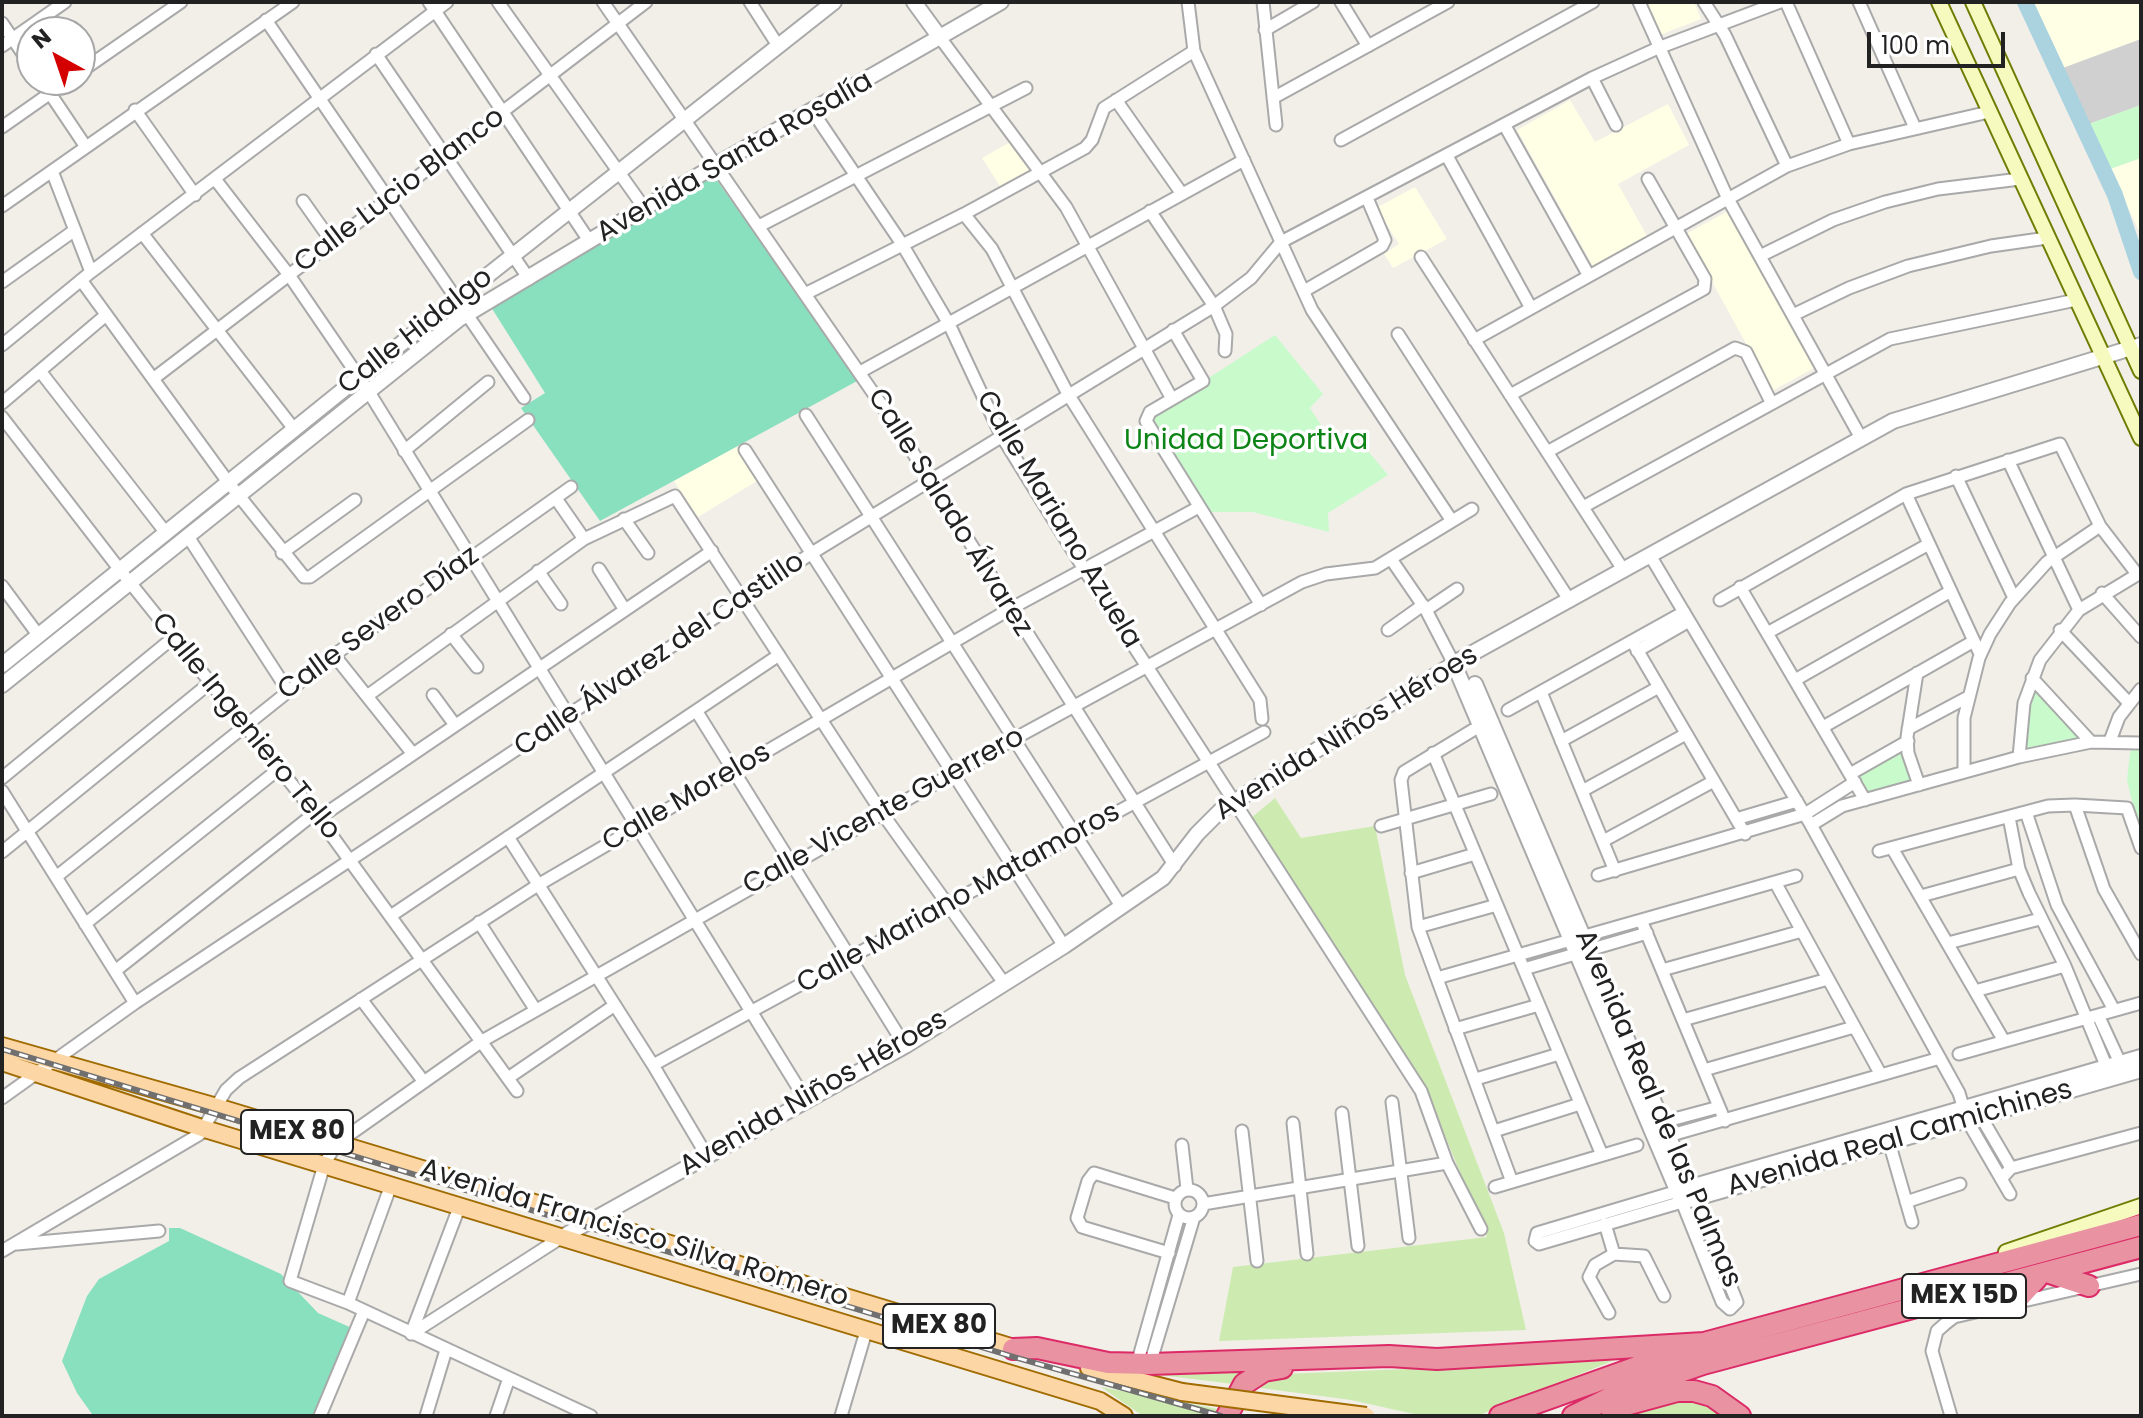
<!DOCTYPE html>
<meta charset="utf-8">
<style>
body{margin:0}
#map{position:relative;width:2143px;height:1418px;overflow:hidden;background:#f2efe9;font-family:Poppins,sans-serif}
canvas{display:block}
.frame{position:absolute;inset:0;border:4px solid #222;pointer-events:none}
.north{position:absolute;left:16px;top:16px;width:80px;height:80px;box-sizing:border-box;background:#fff;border:2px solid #a7a7a7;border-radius:50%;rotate:320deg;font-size:22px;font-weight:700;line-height:32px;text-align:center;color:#222}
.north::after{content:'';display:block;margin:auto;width:28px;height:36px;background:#d40000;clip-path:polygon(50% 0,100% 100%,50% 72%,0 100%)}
.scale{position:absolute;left:1867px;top:32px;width:138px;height:36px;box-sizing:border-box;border:4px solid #222;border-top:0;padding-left:10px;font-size:24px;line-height:28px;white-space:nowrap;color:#222;-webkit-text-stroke:6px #fff;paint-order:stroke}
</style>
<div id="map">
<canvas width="2143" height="1418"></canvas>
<div class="frame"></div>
<div class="north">N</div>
<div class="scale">100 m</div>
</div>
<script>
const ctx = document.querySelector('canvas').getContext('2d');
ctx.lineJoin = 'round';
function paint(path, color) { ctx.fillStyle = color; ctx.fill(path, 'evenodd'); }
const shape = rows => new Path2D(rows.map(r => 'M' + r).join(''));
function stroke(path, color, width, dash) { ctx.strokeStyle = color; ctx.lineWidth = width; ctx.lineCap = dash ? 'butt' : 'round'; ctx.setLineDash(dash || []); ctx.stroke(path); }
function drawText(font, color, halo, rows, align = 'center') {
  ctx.font = font + ' Poppins,sans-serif'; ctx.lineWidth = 7; ctx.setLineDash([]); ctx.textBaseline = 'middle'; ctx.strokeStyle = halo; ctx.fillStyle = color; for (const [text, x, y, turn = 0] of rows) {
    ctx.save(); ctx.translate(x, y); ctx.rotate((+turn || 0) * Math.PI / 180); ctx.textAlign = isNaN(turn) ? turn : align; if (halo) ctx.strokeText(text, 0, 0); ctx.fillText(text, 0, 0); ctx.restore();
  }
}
const education = shape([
 [1647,2,1694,2,1701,19,1660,35],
 [2032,2,2141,2,2141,39,2063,68],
 [1570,100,1595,142,1668,104,1689,145,1618,184,1647,236,1593,266,1517,130],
 [1012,141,1031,169,1000,186,982,158],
 [2141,158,2141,235,2110,169],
 [1415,187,1447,239,1393,268,1384,254,1399,244,1376,208],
 [1728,211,1814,368,1772,391,1686,234],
 [736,447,757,481,698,517,674,481]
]);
const religious = shape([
 [2141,39,2141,105,2089,124,2063,68]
]);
const grass = shape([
 [1275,798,1301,838,1375,826,1405,975,1504,1233,1526,1330,1219,1341,1233,1267,1487,1237,1425,1088,1251,818],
 [1632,1353,1477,1416,1423,1416,1351,1400,1253,1387,1284,1374,1553,1363],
 [1253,1366,1233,1384,1111,1369],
 [1101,1387,1218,1409,1217,1416,1143,1416],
 [1675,1398,1701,1401,1727,1416,1612,1416]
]);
const park = shape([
 [2141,105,2141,158,2110,169,2089,124],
 [1275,335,1323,394,1310,408,1336,448,1363,445,1388,475,1328,513,1329,532,1253,512,1207,512,1147,418],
 [2034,690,2084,740,2022,750],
 [2141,732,2141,840,2127,780,2130,753],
 [1905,745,1915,780,1868,793,1855,774]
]);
const pitch = shape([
 [711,172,859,380,600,521,521,408,545,393,491,307],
 [169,1228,180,1228,281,1274,318,1313,354,1329,315,1416,89,1416,92,1414,77,1393,62,1361,87,1296,99,1279,169,1241]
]);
const river = shape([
 [2025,2,2115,195,2141,272]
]);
const minor = shape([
 [429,2,590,242],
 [498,2,645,209],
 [603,2,896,426,1175,866],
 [750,2,777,44],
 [1188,2,1194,51,1312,310,1452,521],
 [1263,2,1276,125],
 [1341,2,1368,46],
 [1639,2,1728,199,1861,438],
 [1704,2,1725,35,1787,166],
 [1786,2,1849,144],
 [1859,2,1915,128],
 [266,20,524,398],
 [2,23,32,67],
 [1265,30,1313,2],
 [941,39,1066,207,1172,399],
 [2,46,65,2],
 [376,54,529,279],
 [80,72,181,2],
 [1592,78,1616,125],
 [41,80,86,147],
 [1273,98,1448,2],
 [1116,100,1182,194],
 [135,110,195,195],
 [813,112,902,244,949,324,1001,435,1084,569,1421,1091,1447,1163],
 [1505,126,1589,276],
 [2,127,69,80],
 [1341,140,1593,2],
 [1447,156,1531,308],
 [52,171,91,272],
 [215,179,289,275,367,389,807,1102],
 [303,201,332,242],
 [2,206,293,2],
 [1150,211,1214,306,1226,334,1225,351],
 [964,214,992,249,1068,394,1260,700,1262,719],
 [759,226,1026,88],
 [142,233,294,429],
 [1760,256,1833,220,1885,202,1938,189,2020,179],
 [1421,257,1624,571],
 [81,280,228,482,304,577,310,577,528,420],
 [2,282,75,230],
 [1304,291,1382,246,1385,240,1367,198],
 [807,293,964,214,1085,148,1092,140,1104,108,1194,51],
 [1793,315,1849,288,1908,266,1991,246,2047,238],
 [1173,330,1203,381,1150,412,1146,421,1261,605],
 [1398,334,1570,601],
 [1474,340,1787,166,1849,144,1989,112],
 [2,345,91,272,447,2],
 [40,371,166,533],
 [860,372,1244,160],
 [153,379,646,2],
 [1510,395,1704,289,1705,279,1648,179],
 [2,403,106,315],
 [806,415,1121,906],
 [2,417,120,570,319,818,517,1091],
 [745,450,1064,946],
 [404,451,488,382],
 [1547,452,1735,348,1746,352,1771,402],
 [2008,460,2079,610],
 [1956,476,2014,598],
 [1906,494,1980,654],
 [557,500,584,539],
 [1583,507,1890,339,2076,300],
 [624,519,648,553],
 [187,535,288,691],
 [282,553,355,500],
 [1651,557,1811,825,1959,1093,1967,1120,2010,1194],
 [1391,559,1426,610,1454,664],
 [599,569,625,610],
 [538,571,561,604],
 [2,586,39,636],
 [1740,587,1865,800],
 [2102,593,2141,637],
 [1720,600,1906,494,2060,444,2100,526,2137,574],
 [1426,610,1457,589],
 [1388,630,1423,605],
 [2060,630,2128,702],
 [1767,633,1929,544],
 [451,634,477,667],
 [1632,641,1745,834],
 [1637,651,1689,621],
 [334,655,413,754],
 [1917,673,1907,737,1908,753,1919,785],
 [2032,678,2091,742],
 [1795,680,1951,591],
 [1541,692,1615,871],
 [433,695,455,725],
 [367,696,584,539,675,496,882,813,1004,983],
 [1508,710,1684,612],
 [697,712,905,1046],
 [1823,727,1974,641],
 [1908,729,1968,697],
 [1473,730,1404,772,1401,780,1418,927,1512,1182],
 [1561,741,1659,687],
 [2110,741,2119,717,2141,689],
 [1433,753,1602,1155],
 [2019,757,2024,703,2040,660,2079,610,2140,573],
 [1964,772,1964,718,1979,658,1990,634,2010,603,2047,562,2100,526],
 [1850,774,1908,741],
 [2,778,174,637],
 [2,791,135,1003],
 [1582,791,1686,734],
 [2075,805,2104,889,2141,954],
 [2026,812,2057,905,2114,1010],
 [2009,817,2019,869,2029,893,2065,966,2107,1068],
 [319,818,712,551],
 [1736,819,1797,801],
 [1811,825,1842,806,2019,757,2091,742,2139,743],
 [1381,826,1491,794],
 [508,837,653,1065,707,1156],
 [1603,841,1714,781],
 [1892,848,2004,1041],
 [1879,851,2048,806,2075,805,2127,808,2141,848],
 [2,852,211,682],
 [1411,873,1475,854],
 [1598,875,1805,814,1855,782],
 [56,877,334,655,571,487],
 [1775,882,1881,1075],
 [1921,896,2019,869],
 [392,915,779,655],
 [1641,920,1725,1121],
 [479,922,535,1009],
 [85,924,280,768],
 [1418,927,1497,905],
 [1948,943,2040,919],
 [1524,969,1647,933],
 [1662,970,1802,931],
 [115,971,315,813],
 [1437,978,1796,876],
 [1975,991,2065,966],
 [361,999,424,1082],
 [2098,1015,2122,1067],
 [1683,1020,1828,979],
 [1455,1029,1539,1005],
 [1959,1054,2141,1003],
 [653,1065,1264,732],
 [1704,1070,1854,1027],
 [508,1078,615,1005],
 [1476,1079,1559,1054],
 [2,1098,135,1003,812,553,1214,306,1251,278,1281,242,1592,78,1658,48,1780,2],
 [1392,1102,1409,1238],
 [1977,1110,2011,1168],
 [1342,1113,1358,1246],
 [1663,1122,1719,1107],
 [1293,1123,1307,1254],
 [1242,1131,1257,1261],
 [1494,1131,1580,1104],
 [1668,1136,1940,1058],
 [1889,1142,1912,1222],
 [1182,1145,1187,1189],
 [2001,1179,2011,1168,2141,1133],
 [1495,1187,1637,1145],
 '1175 1204a14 14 0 1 1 28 0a14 14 0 1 1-28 0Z',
 [1678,1191,1537,1233,1535,1241,1539,1244,1682,1202,1722,1302,1730,1309,1737,1302,1695,1198],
 [1906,1202,1960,1184],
 [1203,1204,1447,1163,1481,1229],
 [1605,1224,1614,1254,1595,1265,1589,1277,1609,1313],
 [17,1244,159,1231],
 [2,1251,200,1134,226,1090,239,1078,538,885,1010,609,1199,507],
 [1169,1253,1082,1227,1077,1218,1088,1181,1094,1173,1175,1198],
 [1614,1254,1644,1256,1664,1296],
 [348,1303,391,1185],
 [411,1334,562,1237],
 [411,1334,460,1205],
 [1137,1364,1179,1215],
 [1150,1364,1194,1217],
 [320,1416,364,1311],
 [426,1416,446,1350],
 [496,1416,509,1378],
 [591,1416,348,1303,290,1281,324,1165,336,1144,482,1041,1012,740,1302,582,1326,574,1375,568,1472,509],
 [841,1416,867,1328],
 [1951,1416,1932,1351,1937,1331,1945,1324,1954,1317,2141,1274]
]);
const tertiary = shape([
 [914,2,941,39],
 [1454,664,1682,1202,2141,1070],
 [2,665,359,377,834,2],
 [1475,684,1695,1198],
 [2,685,459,319,716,165,1001,2],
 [1684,1189,2141,1057],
 [562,1237,905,1046,1064,946,1163,878,1197,834,1221,810,1460,660,1893,421,2141,345]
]);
const secondary = shape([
 [1939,2,2141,438],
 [1973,2,2141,371],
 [2006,1252,2141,1206]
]);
const primary = shape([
 [2,1046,217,1107,1024,1351],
 [2,1062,205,1129,1100,1401,1124,1416],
 [1089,1368,1182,1392]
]);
const motorway = shape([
 [2050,1273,2089,1286],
 [2013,1304,2037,1278],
 [1013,1349,1037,1348,1108,1363,1150,1364,1389,1356,1437,1359,1704,1343],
 [1611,1409,1677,1391,1694,1391,1712,1396,1740,1416],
 [1227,1416,1244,1384,1264,1371,1282,1368],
 [1500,1416,1704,1343,2141,1225],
 [1573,1416,1622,1392,1703,1364,2141,1247]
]);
const rail = shape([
 [2,1049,1014,1357,1221,1416]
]);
const primaryBridge = shape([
 [1182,1392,1366,1416]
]);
const shields = [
 [297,1132,112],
 [1964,1296,124],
 [939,1326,112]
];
const shieldNames = [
 ["MEX 80",297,1132],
 ["MEX 15D",1964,1296],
 ["MEX 80",939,1326]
];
const streetNames = [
 ["Avenida Santa Rosalía",735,158,-30],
 ["Calle Lucio Blanco",400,191,-37],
 ["Calle Hidalgo",416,332,-38],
 ["Calle Salado Álvarez",949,513,58],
 ["Calle Mariano Azuela",1058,520,59],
 ["Calle Severo Díaz",379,624,-36],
 ["Calle Álvarez del Castillo",660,655,-34],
 ["Calle Ingeniero Tello",245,727,51],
 ["Avenida Niños Héroes",1347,734,-32],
 ["Calle Morelos",687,798,-30],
 ["Calle Vicente Guerrero",884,812,-29],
 ["Calle Mariano Matamoros",959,899,-29],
 ["Avenida Niños Héroes",814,1094,-30],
 ["Avenida Real de las Palmas",1657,1109,67],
 ["Avenida Real Camichines",1900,1139,-16],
 ["Avenida Francisco Silva Romero",634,1234,17]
];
const parkNames = [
 ["Unidad Deportiva",1246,442]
];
paint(education, '#ffffe5');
paint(religious, '#d0d0d0');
paint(grass, '#cdebb0');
paint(park, '#c8facc');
paint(pitch, '#88e0be');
stroke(river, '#aad3df', 16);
stroke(minor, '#a9a9a9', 15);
stroke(tertiary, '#a9a9a9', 18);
stroke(secondary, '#707d05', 18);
stroke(primary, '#a06b00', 20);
stroke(motorway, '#dc2a67', 24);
stroke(minor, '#fff', 11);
stroke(tertiary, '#fff', 14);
stroke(secondary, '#f7fabf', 14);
stroke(primary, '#fcd6a4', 16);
stroke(motorway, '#e892a2', 20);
stroke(rail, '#707070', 6);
stroke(rail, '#fff', 3, [9]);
stroke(primaryBridge, '#a06b00', 20, []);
stroke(primaryBridge, '#fcd6a4', 16);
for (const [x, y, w] of shields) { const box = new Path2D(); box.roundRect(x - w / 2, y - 22, w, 44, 6); ctx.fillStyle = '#fff'; ctx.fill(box); stroke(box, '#222', 2); }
drawText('bold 26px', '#222', null, shieldNames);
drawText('28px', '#222', '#fff', streetNames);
drawText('28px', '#0c8416', '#fff', parkNames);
</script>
